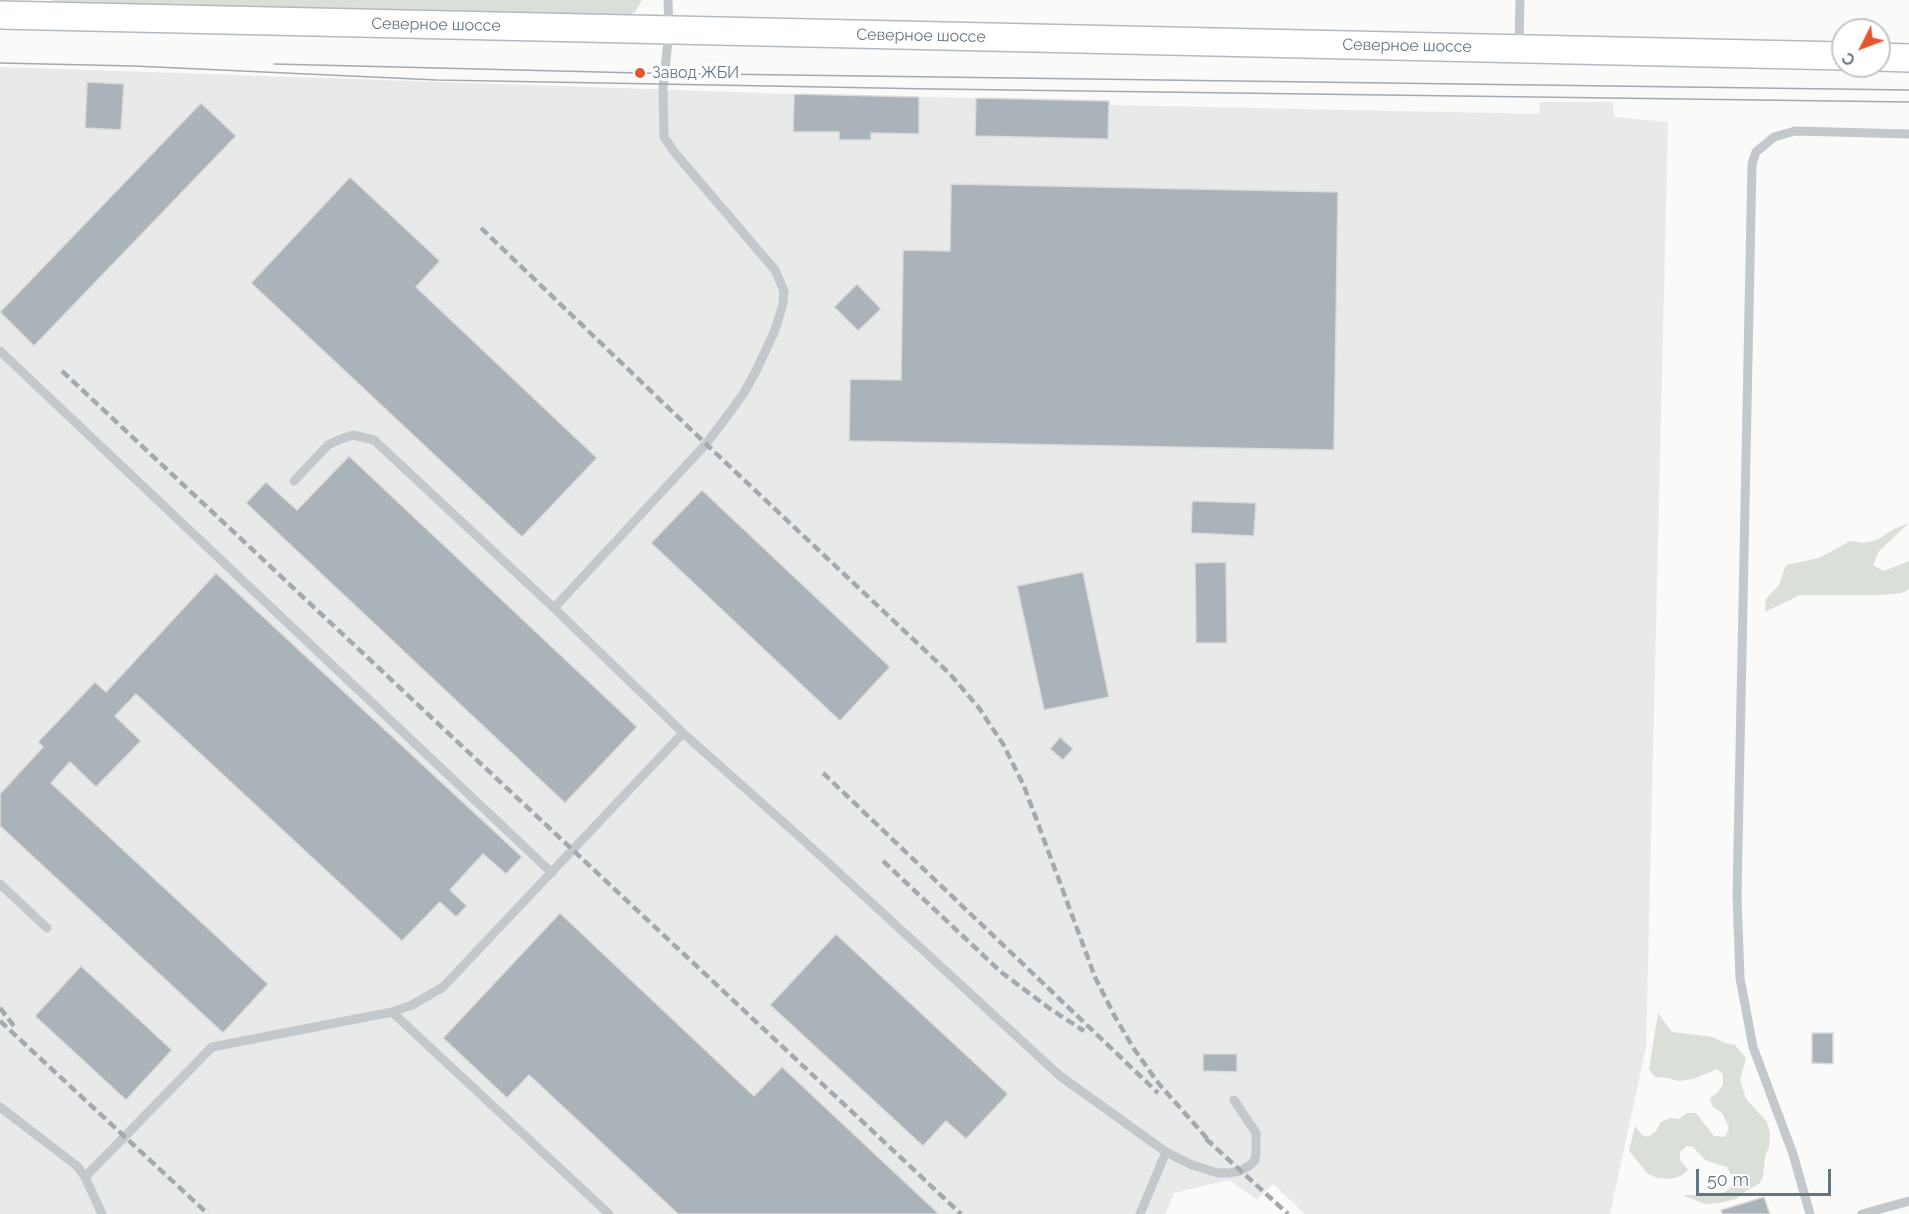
<!DOCTYPE html>
<meta charset="utf-8">
<style>
body{margin:0}
#map{position:relative;width:1909px;height:1214px;overflow:hidden;background:#fafaf8;font-family:Raleway,sans-serif}
canvas{display:block}
.north{position:absolute;left:1831px;top:18px;width:60px;height:60px;box-sizing:border-box;background:#fff;border:2px solid #c1c8cd;border-radius:50%;rotate:228deg;font-size:16px;font-weight:700;line-height:24px;text-align:center;color:#657683}
.north::after{content:'';display:block;margin:auto;width:21px;height:27px;background:#e4572e;clip-path:polygon(50% 0,100% 100%,50% 72%,0 100%)}
.scale{position:absolute;left:1696px;top:1169px;width:135px;height:27px;box-sizing:border-box;border:3px solid #657683;border-top:0;padding-left:8px;font-size:18px;line-height:21px;white-space:nowrap;color:#657683;-webkit-text-stroke:4px #fff;paint-order:stroke}
</style>
<div id="map">
<canvas width="1909" height="1214"></canvas>
<div class="north">С</div>
<div class="scale">50 m</div>
</div>
<script>
const ctx = document.querySelector('canvas').getContext('2d');
ctx.lineJoin = 'round';
function paint(path, color) { ctx.fillStyle = color; ctx.fill(path, 'evenodd'); }
const shape = rows => new Path2D(rows.map(r => 'M' + r).join(''));
function stroke(path, color, width, dash) { ctx.strokeStyle = color; ctx.lineWidth = width; ctx.lineCap = dash ? 'butt' : 'round'; ctx.setLineDash(dash || []); ctx.stroke(path); }
function drawText(font, color, halo, rows, align = 'center') {
  ctx.font = font + ' Raleway,sans-serif'; ctx.lineWidth = 6; ctx.setLineDash([]); ctx.textBaseline = 'middle'; ctx.strokeStyle = halo; ctx.fillStyle = color; for (const [text, x, y, turn = 0] of rows) {
    ctx.save(); ctx.translate(x, y); ctx.rotate((+turn || 0) * Math.PI / 180); ctx.textAlign = isNaN(turn) ? turn : align; if (halo) ctx.strokeText(text, 0, 0); ctx.fillText(text, 0, 0); ctx.restore();
  }
}
const built = shape([
 [0,67,794,94,1109,101,1110,105,1539,114,1540,102,1613,102,1614,117,1668,122,1646,1047,1610,1214,1305,1214,1273,1184,1257,1200,1229,1180,1174,1193,1165,1214,0,1214]
]);
const green = shape([
 [53,0,642,0,635,12,627,18,63,7],
 [1909,523,1879,551,1873,565,1884,571,1909,561,1909,589,1902,593,1879,595,1800,595,1765,612,1766,599,1779,585,1786,565,1819,558,1850,541,1864,543,1877,540,1894,529],
 [1658,1013,1672,1032,1713,1037,1725,1043,1735,1045,1746,1058,1740,1080,1746,1099,1767,1122,1770,1134,1769,1147,1765,1156,1763,1177,1759,1184,1744,1192,1736,1199,1719,1203,1704,1204,1683,1195,1719,1195,1728,1190,1733,1184,1732,1177,1727,1167,1705,1160,1693,1147,1687,1146,1680,1152,1680,1160,1688,1170,1681,1176,1670,1179,1657,1178,1648,1174,1629,1151,1635,1126,1642,1135,1648,1137,1656,1131,1661,1122,1670,1118,1679,1119,1687,1113,1696,1113,1714,1136,1725,1137,1729,1128,1722,1113,1712,1106,1710,1098,1718,1092,1723,1084,1723,1074,1717,1069,1693,1079,1679,1081,1667,1078,1655,1077,1649,1069]
]);
const building = shape([
 [87,82,124,84,121,130,85,128,87,82],
 [794,94,919,97,919,134,871,133,871,140,839,140,839,132,793,132,794,94],
 [976,98,1109,101,1108,139,975,136,976,98],
 [201,103,236,136,34,346,0,312,201,103],
 [350,177,440,261,416,287,597,458,522,537,251,283,350,177],
 [951,184,1338,192,1334,450,849,441,850,379,901,380,903,250,950,251,951,184],
 [857,284,881,309,858,331,834,307,857,284],
 [349,456,637,727,565,803,246,503,266,482,297,510,349,456],
 [702,490,890,667,840,721,651,543,702,490],
 [1192,501,1256,503,1254,536,1191,533,1192,501],
 [1226,562,1227,643,1196,643,1195,563,1226,562],
 [1083,572,1109,697,1044,710,1017,586,1083,572],
 [216,573,522,857,506,874,483,854,450,890,467,906,456,917,440,902,402,941,136,694,115,716,141,741,96,787,70,762,51,783,268,984,223,1033,0,826,0,794,43,747,38,742,95,682,106,692,216,573],
 [1060,737,1073,749,1063,760,1050,749,1060,737],
 [560,913,754,1096,782,1067,939,1214,678,1214,529,1075,507,1098,443,1038,560,913],
 [836,934,1008,1094,966,1139,946,1121,923,1146,770,1005,836,934],
 [81,966,172,1050,126,1100,35,1016,81,966],
 [1812,1033,1833,1033,1833,1064,1812,1063,1812,1033],
 [1203,1054,1237,1054,1237,1072,1203,1071,1203,1054],
 [1764,1197,1770,1214,1722,1214,1721,1210,1764,1197]
]);
const service = shape([
 [668,0,669,31,663,89,664,137,675,153,775,270,784,291,783,304,775,330,757,369,745,391,731,411,706,444,554,608,683,733,801,838,1060,1076,1166,1152,1140,1214],
 [1519,45,1520,0],
 [0,351,552,873],
 [294,481,328,445,341,439,353,435,374,440,554,608],
 [0,884,47,928],
 [392,1012,609,1214],
 [0,1107,77,1166,85,1177,102,1214],
 [1166,1152,1192,1165,1218,1173,1229,1173,1240,1171,1249,1166,1255,1160,1256,1153,1256,1133,1234,1100],
 [85,1177,212,1047,392,1012,412,1005,443,987,683,733],
 [1810,1214,1793,1154,1753,1047,1740,978,1737,896,1752,164,1756,152,1774,137,1795,131,1909,134],
 [1862,1214,1909,1201]
]);
const secondary = shape([
 [0,15,1843,56],
 [1879,57,1909,58]
]);
const tram = shape([
 [0,63,134,66,437,80,934,89,1909,102],
 [274,64,640,73,1909,90]
]);
const rail = shape([
 [481,228,706,444,950,674,979,708,1003,744,1024,786,1095,977,1114,1015,1134,1049,1159,1084,1212,1144],
 [62,371,961,1214],
 [823,773,1158,1093],
 [883,861,1001,972,1049,1008,1084,1031],
 [0,1008,14,1026],
 [0,1021,208,1214],
 [1206,1139,1288,1214]
]);
const markers = [
 [640,73,6,"#e4572e"]
];
const streetNames = [
 ["Северное шоссе",436,25,1],
 ["Северное шоссе",921,36,1],
 ["Северное шоссе",1407,46,1]
];
const poiNames = [
 ["Завод ЖБИ",652,73]
];
paint(built, '#e8e9e9');
paint(green, '#dadfd7');
paint(building, '#aab3b9');
stroke(building, '#dcdcda', 1.5);
stroke(secondary, '#b3babf', 30);
stroke(service, '#c3c8cc', 9);
stroke(secondary, '#fff', 27);
stroke(tram, '#a2aab0', 1.5);
stroke(rail, '#a2aab0', 4.5, [9, 4.5]);
for (const [x, y, r, color] of markers) { const dot = new Path2D(); dot.arc(x, y, r, 0, 2 * Math.PI); ctx.fillStyle = color; ctx.fill(dot); stroke(dot, '#fff', 2); }
drawText('16px', '#657683', '#fff', streetNames);
drawText('16px', '#657683', '#fff', poiNames, 'left');
</script>
